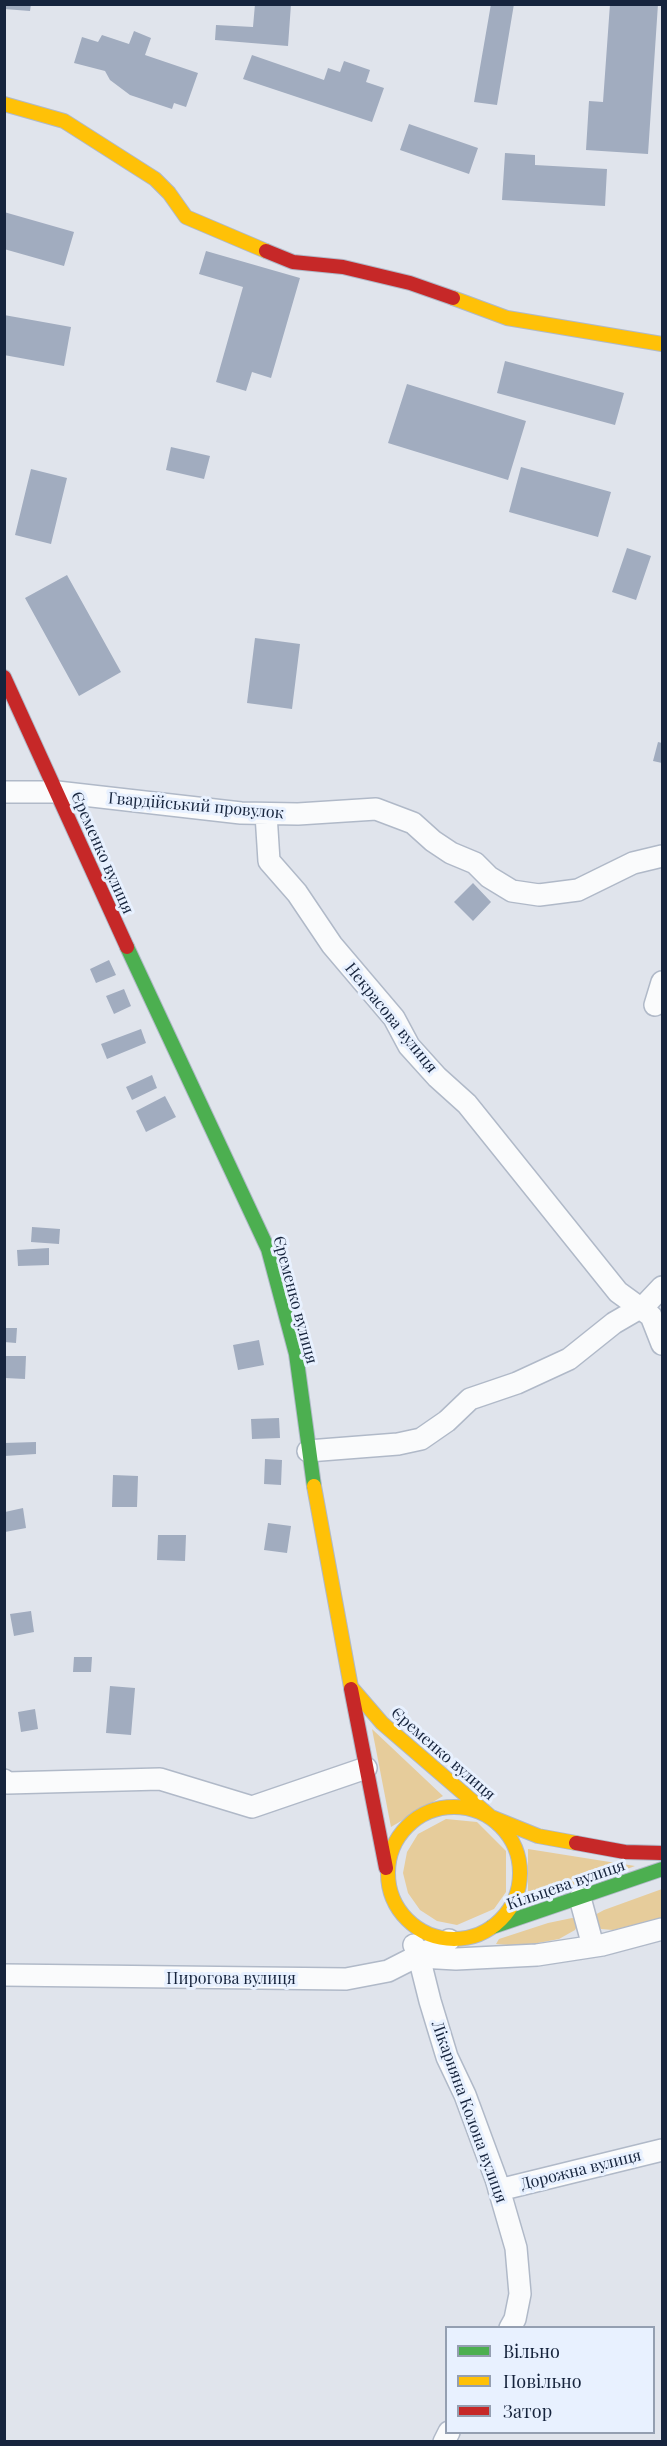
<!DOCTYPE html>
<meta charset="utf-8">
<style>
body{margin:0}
#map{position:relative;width:667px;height:2446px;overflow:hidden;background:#e0e4ec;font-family:"Playfair Display",serif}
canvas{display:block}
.frame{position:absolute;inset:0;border:6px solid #16243d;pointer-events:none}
.legend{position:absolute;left:445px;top:2326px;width:210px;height:108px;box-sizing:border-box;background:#e8f1ff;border:2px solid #949fb1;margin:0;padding:8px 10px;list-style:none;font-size:18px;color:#16243d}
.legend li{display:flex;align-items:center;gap:12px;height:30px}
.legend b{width:30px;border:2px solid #949fb1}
</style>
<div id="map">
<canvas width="667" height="2446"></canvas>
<div class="frame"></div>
<ul class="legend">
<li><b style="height:8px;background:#4caf50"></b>Вільно</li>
<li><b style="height:8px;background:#ffc107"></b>Повільно</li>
<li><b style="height:8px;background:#c62828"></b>Затор</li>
</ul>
</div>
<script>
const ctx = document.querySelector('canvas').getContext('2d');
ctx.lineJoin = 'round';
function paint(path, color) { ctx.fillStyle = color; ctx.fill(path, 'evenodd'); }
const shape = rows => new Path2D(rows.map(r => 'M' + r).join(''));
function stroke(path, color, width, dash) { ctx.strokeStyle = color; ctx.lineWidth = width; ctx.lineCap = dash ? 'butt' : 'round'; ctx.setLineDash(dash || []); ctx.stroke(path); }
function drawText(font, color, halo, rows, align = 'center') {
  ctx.font = font + ' "Playfair Display",serif'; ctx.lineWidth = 6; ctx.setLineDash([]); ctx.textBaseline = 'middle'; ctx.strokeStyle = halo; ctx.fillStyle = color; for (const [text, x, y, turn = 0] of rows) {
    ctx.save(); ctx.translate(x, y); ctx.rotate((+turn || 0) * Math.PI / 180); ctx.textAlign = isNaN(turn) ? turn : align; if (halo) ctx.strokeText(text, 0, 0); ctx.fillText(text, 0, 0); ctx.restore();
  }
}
const green = shape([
 [372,1729,443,1796,391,1827],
 [446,1819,477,1822,506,1851,506,1892,494,1909,457,1925,437,1921,420,1910,408,1893,403,1873,407,1852,418,1834],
 [528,1849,635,1866,528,1906],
 [662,1889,662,1918,613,1930,601,1929,596,1925,591,1917,604,1910],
 [572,1918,581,1919,575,1930,559,1939,522,1946,496,1944,499,1939,548,1923]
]);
const building = shape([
 [4,4,31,4,30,11,4,9],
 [255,4,291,4,288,46,215,40,216,25,253,27],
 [491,4,514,4,497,105,474,102],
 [610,4,658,4,648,154,586,150,589,101,603,102],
 [134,31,151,38,145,55,198,73,186,107,174,103,172,109,130,95,110,80,105,71,74,63,82,37,98,42,102,35,129,44],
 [252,55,324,80,328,68,340,72,344,61,370,70,366,82,384,88,372,122,243,79],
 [409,124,478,148,469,174,400,150],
 [505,153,535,155,535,165,607,169,605,206,502,200],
 [4,212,74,232,64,266,4,249],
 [206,251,300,278,271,378,252,372,246,391,216,382,243,287,199,274],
 [4,315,71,327,64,366,4,355],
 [505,361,624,393,615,425,497,393],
 [407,384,526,421,508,480,388,443],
 [171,447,210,456,204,479,166,470],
 [521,467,611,492,598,537,509,512],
 [31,469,67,478,51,544,15,535],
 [627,548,651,556,636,600,612,592],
 [67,575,121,672,79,696,25,598],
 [255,638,300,644,292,709,247,703],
 [658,742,662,743,662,763,653,761],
 [473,883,491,902,473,921,454,902],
 [109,960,116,975,96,983,90,969],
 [124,989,131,1006,114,1014,106,996],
 [141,1029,146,1043,107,1059,101,1044],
 [152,1075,157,1088,132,1100,126,1087],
 [165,1096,176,1117,146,1132,136,1111],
 [32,1227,60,1229,59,1244,31,1242],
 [49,1248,49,1265,18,1266,17,1250],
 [4,1328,17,1328,16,1343,4,1342],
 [259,1340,264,1365,238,1370,233,1345],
 [5,1356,26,1356,25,1379,5,1378],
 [279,1418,280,1438,252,1439,251,1419],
 [36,1442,36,1454,4,1456,4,1443],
 [265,1459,282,1460,281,1485,264,1484],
 [113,1475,138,1476,137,1507,112,1507],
 [23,1508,26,1528,5,1532,5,1512],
 [268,1523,291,1526,287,1553,264,1550],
 [158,1535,186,1535,185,1561,157,1560],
 [31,1611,34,1632,14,1636,10,1614],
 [74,1657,92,1657,91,1672,73,1672],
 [110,1686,135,1688,131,1735,106,1733],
 [35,1709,38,1729,21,1732,18,1712]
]);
const street = shape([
 [4,792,57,792,241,813,298,814,376,809,413,823,433,841,451,853,475,863,489,877,512,891,539,895,578,890,633,863,662,856],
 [266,814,269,861,297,893,332,945,394,1018,409,1046,437,1077,467,1104,618,1292,651,1316,662,1344],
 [655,1005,662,982],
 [308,1451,398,1444,421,1439,447,1421,470,1399,517,1383,569,1359,614,1323,645,1305,662,1287],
 [4,1780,7,1783,160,1779,252,1807,366,1768],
 [580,1898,593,1946],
 [414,1945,419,1957,430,2001,447,2057,465,2095,496,2179,516,2248,520,2294,515,2319,510,2328],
 [420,1957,456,1959,537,1955,602,1945,662,1929],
 [4,1975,346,1979,388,1971,449,1940],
 [499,2190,662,2150],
 [444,2442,449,2432]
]);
const fast = shape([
 [127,947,268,1249,296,1354,314,1486],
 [492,1927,662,1869]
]);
const slow = shape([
 [4,104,64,121,155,179,169,193,186,217,266,251],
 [453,298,507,318,662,344],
 [314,1486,351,1687,382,1723,491,1817,538,1836,576,1843],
 '388 1873a66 66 0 1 1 132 0a66 66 0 1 1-132 0Z'
]);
const jam = shape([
 [266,251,293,262,343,267,410,283,453,298],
 [4,677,127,947],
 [351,1689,386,1868],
 [576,1843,625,1852,662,1853]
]);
const streetNames = [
 ["Гвардійський провулок",196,806,5],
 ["Єременко вулиця",102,853,66],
 ["Некрасова вулиця",391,1018,51],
 ["Єременко вулиця",295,1300,75],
 ["Єременко вулиця",443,1754,41],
 ["Кільцева вулиця",566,1885,-19],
 ["Пирогова вулиця",231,1979],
 ["Лікарняна Колона вулиця",469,2112,70],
 ["Дорожна вулиця",581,2170,-14]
];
paint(green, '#e6cc9b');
paint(building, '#a1acbf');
stroke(street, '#b0b9c8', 24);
stroke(fast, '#b0b9c8', 16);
stroke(slow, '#b0b9c8', 16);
stroke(jam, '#b0b9c8', 16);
stroke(street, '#fafbfc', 21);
stroke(fast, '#4caf50', 14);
stroke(slow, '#ffc107', 14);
stroke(jam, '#c62828', 14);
drawText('16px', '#16243d', '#e8f1ff', streetNames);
</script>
